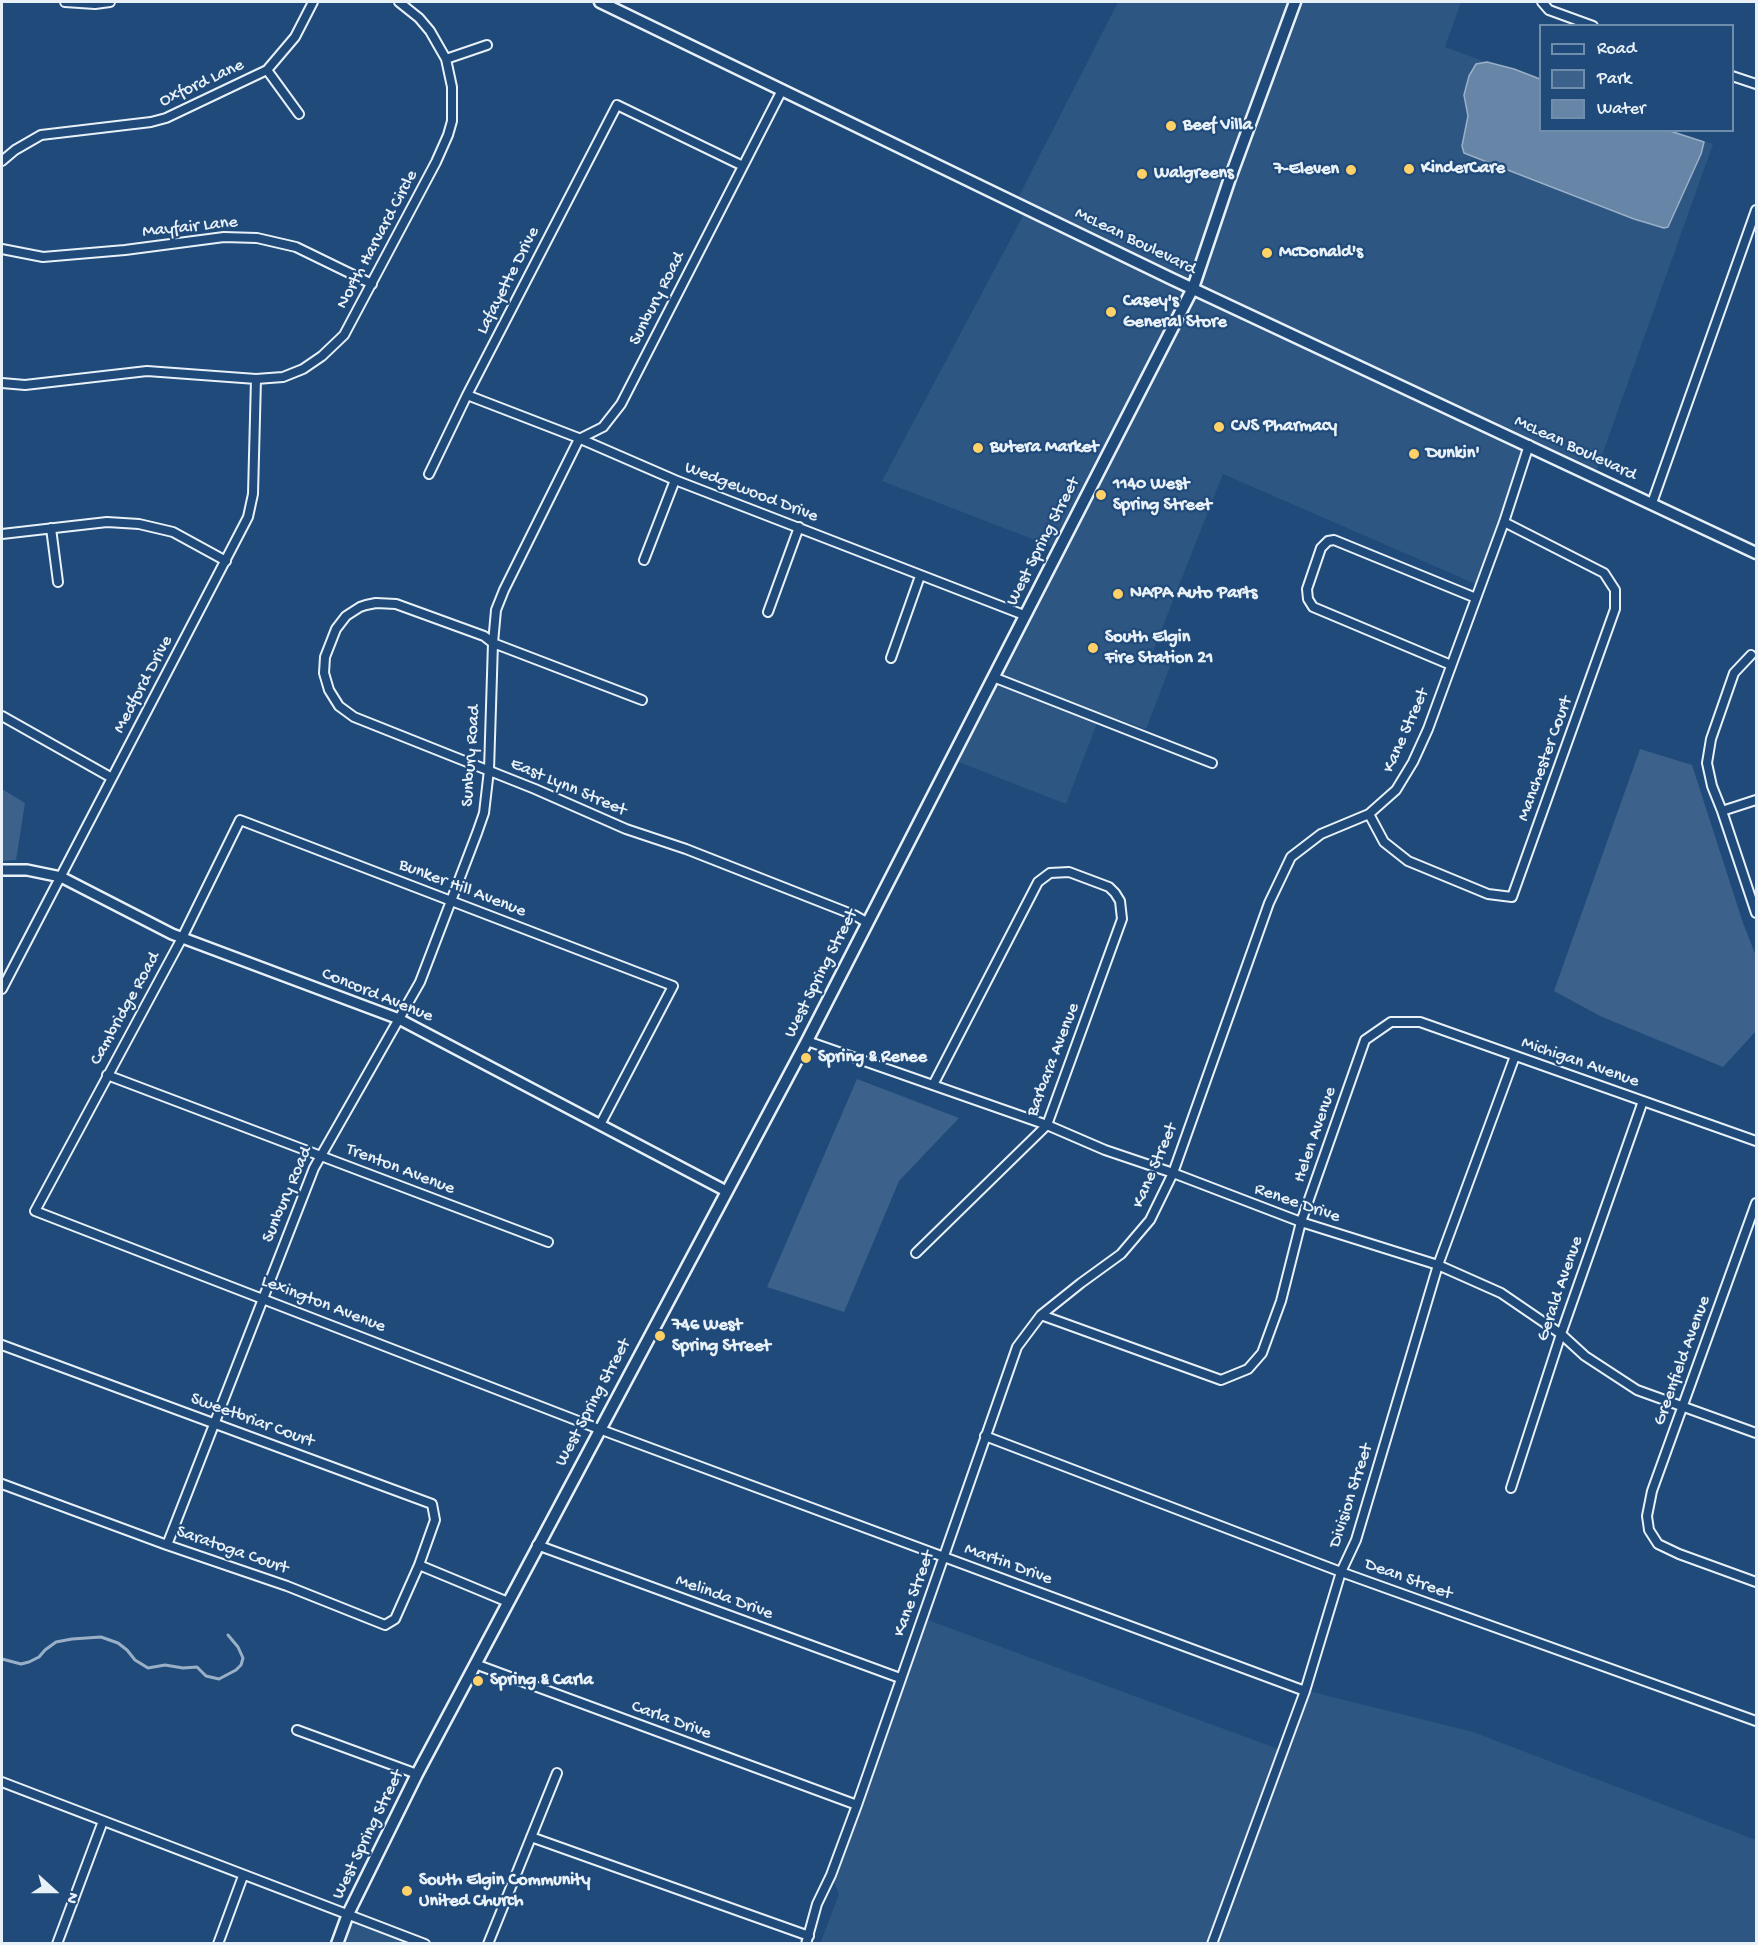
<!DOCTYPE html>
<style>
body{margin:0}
#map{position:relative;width:1758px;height:1945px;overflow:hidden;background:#1f4a7a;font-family:"Gochi Hand",sans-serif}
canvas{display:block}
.frame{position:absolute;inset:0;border:3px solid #e8f1f8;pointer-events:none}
.legend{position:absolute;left:1539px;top:24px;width:195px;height:108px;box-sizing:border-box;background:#1f4a7a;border:2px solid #6f8dac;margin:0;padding:8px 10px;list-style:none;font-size:18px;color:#e8f1f8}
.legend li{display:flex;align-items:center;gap:12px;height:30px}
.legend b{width:30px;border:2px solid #6f8dac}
.north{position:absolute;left:24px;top:1861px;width:60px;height:60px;-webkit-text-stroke:4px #1f4a7a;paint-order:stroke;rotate:111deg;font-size:16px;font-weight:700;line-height:24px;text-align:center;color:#e8f1f8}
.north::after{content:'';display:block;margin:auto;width:21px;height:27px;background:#e8f1f8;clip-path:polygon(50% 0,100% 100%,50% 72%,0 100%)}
</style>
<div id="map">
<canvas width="1758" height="1945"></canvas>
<div class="frame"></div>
<ul class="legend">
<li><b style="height:8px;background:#1f4a7a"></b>Road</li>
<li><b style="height:16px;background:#3c628c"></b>Park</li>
<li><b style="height:16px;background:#6685a7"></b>Water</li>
</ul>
<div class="north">N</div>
</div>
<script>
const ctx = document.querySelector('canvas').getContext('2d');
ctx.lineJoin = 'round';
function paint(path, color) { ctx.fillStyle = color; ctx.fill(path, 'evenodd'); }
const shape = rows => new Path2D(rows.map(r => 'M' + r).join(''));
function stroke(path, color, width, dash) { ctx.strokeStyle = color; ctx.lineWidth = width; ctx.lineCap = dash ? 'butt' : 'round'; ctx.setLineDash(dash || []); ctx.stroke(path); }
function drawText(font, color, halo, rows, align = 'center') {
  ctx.font = font + ' "Gochi Hand",sans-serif'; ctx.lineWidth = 4.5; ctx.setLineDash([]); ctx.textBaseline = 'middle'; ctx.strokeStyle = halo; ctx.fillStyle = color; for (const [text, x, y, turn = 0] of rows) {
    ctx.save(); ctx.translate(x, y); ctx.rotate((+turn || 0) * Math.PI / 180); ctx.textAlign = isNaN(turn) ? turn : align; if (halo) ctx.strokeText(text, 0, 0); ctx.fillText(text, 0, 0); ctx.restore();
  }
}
const built = shape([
 [1118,2,1291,2,1190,282,1017,200],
 [1300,2,1461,2,1445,47,1540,82,1540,130,1675,131,1713,144,1596,472,1198,286],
 [1024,214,1186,291,1053,547,882,481],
 [1194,293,1526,447,1478,585,1223,474,1151,656,1171,664,1146,729,1101,713,1066,804,956,761,1030,610],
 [925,1619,1281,1750,1304,1690,1473,1732,1756,1840,1756,1943,820,1944,839,1894,831,1875],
 [350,1917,418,1944,340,1944]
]);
const green = shape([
 [1640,749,1692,765,1743,923,1756,956,1756,1031,1723,1067,1600,1016,1554,991],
 [2,789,25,803,16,860,2,861],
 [857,1079,959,1118,899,1181,844,1312,767,1287]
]);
const water = shape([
 [1487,62,1514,69,1540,79,1540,130,1670,131,1704,142,1701,154,1668,227,1664,228,1634,219,1464,153,1462,146,1468,116,1464,95,1469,76,1476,64,1487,62]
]);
const stream = shape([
 [2,1659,21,1664,29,1662,39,1657,45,1650,56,1642,72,1639,101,1637,118,1643,127,1650,135,1660,148,1668,165,1665,183,1668,197,1667,206,1676,219,1679,236,1670,241,1665,243,1658,238,1647,228,1635]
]);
const minor = shape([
 [65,2,95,4,110,2],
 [1542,2,1549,10,1593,26],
 [446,59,487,45],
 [267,70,299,114],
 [1732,76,1756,84],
 [2,161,15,150,41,135,151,122,166,118,267,70,295,37,313,2],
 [2,249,43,257,125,250,224,237,257,238,296,247,372,284],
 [2,383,25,385,147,371,256,379,283,377,303,369,322,356,344,335,436,162,448,135,452,121,452,87,446,59,430,31,419,18,399,2],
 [467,395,576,437,675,480,1024,615],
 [429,474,467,395,617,105,743,166],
 [1652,503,1756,210],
 [51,528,58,582],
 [2,534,107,522,139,524,173,532,226,561],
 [644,560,675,480],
 [768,612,799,527],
 [1751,655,1734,673,1711,739,1707,763,1712,786,1722,811,1756,913],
 [891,658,920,576],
 [1451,665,1313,607,1308,599,1307,589,1321,548,1328,541,1334,540,1476,598],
 [993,677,1212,763],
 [642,700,493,643,484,636,396,604,376,603,366,605,360,607,346,616,336,629,325,657,324,673,329,690,339,706,354,717,535,789,626,829,686,849,854,915,868,923],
 [2,716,112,778],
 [1722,811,1756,800],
 [1369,814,1384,842,1408,861,1488,894,1512,897,1615,609,1615,590,1604,573,1504,522],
 [2,989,248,517,253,494,256,379],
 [807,1041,1047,1125,1105,1150,1173,1173,1301,1222,1438,1265,1501,1293,1561,1334,1585,1356,1637,1390,1756,1433],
 [107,1075,548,1242],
 [601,1123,673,986,240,820,182,938,35,1211,599,1429,1305,1691],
 [1756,1203,1652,1491,1647,1516,1649,1530,1658,1544,1679,1554,1756,1582],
 [916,1253,1047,1125,1122,919,1120,901,1115,893,1109,887,1069,872,1050,873,1038,882,933,1085],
 [1041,1315,1221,1380,1248,1369,1262,1353,1281,1301,1301,1222,1365,1040,1391,1022,1420,1022,1756,1141],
 [2,1345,432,1504,435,1520,419,1565,395,1619,385,1625,287,1586,167,1545,2,1484],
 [985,1436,1341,1572,1756,1721],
 [1511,1488,1561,1334,1643,1101],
 [167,1545,314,1168,420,982,477,833,484,813,489,770,493,643,496,610,504,590,579,439,603,427,621,404,782,90],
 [537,1545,900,1678],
 [419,1565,508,1602],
 [475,1664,857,1805],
 [297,1730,417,1774],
 [2,1782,425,1944],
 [531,1837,809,1936],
 [57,1944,103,1821],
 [218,1944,243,1876],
 [488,1944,557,1773],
 [806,1944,817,1904,831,1875,857,1805,1017,1347,1041,1315,1081,1283,1121,1254,1150,1220,1173,1173,1269,903,1291,857,1321,834,1369,814,1396,790,1413,762,1428,729,1504,522,1529,445],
 [1212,1944,1305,1691,1341,1572,1356,1540,1438,1265,1515,1056]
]);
const tertiary = shape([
 [2,870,27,870,61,877,172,934,399,1019,726,1191]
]);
const secondary = shape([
 [600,2,1172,279,1756,553],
 [337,1944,348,1914,417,1774,807,1041,1193,288,1229,181,1295,2]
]);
const markers = [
 [1171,126,6,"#ffd166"],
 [1409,169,6,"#ffd166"],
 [1351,170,6,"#ffd166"],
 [1142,174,6,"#ffd166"],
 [1267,253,6,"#ffd166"],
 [1111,312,6,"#ffd166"],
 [1219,427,6,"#ffd166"],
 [978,448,6,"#ffd166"],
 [1414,454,6,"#ffd166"],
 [1101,495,6,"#ffd166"],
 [1118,594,6,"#ffd166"],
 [1093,648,6,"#ffd166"],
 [806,1058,6,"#ffd166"],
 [660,1336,6,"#ffd166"],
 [478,1681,6,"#ffd166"],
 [407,1891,6,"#ffd166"]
];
const streetNames = [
 ["Oxford Lane",202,84,-25],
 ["Mayfair Lane",190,228,-6],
 ["North Harvard Circle",378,240,-62],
 ["McLean Boulevard",1135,242,26],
 ["Lafayette Drive",509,281,-63],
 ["Sunbury Road",658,299,-63],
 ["McLean Boulevard",1575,449,25],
 ["Wedgewood Drive",751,493,21],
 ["West Spring Street",1044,542,-63],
 ["Medford Drive",144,685,-62],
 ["Kane Street",1407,731,-66],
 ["Sunbury Road",472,756,-86],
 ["Manchester Court",1546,759,-70],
 ["East Lynn Street",568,788,23],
 ["Bunker Hill Avenue",462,889,21],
 ["West Spring Street",822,974,-63],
 ["Concord Avenue",377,996,22],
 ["Cambridge Road",126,1009,-61],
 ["Barbara Avenue",1054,1060,-69],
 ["Michigan Avenue",1580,1063,19],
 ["Helen Avenue",1316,1135,-71],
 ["Kane Street",1156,1166,-67],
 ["Trenton Avenue",400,1170,21],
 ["Sunbury Road",288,1195,-67],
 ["Renee Drive",1297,1204,19],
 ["Gerald Avenue",1561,1289,-71],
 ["Lexington Avenue",323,1305,21],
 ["Greenfield Avenue",1683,1361,-70],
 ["West Spring Street",594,1403,-62],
 ["Sweetbriar Court",252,1421,20],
 ["Division Street",1352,1496,-72],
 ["Saratoga Court",232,1551,19],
 ["Martin Drive",1008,1565,20],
 ["Dean Street",1408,1580,20],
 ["Kane Street",915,1594,-70],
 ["Melinda Drive",724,1598,20],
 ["Carla Drive",671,1721,20],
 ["West Spring Street",369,1835,-64]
];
const poiNames = [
 ["Beef Villa",1183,126],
 ["KinderCare",1421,169],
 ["7-Eleven",1339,170,"right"],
 ["Walgreens",1154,174],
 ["McDonald's",1279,253],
 ["Casey's",1123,302],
 ["General Store",1123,323],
 ["CVS Pharmacy",1231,427],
 ["Butera Market",990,448],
 ["Dunkin'",1426,454],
 ["1140 West",1113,485],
 ["Spring Street",1113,506],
 ["NAPA Auto Parts",1130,594],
 ["South Elgin",1105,638],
 ["Fire Station 21",1105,659],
 ["Spring & Renee",818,1058],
 ["746 West",672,1326],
 ["Spring Street",672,1347],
 ["Spring & Carla",490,1681],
 ["South Elgin Community",419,1881],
 ["United Church",419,1902]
];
paint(built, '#2e5683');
paint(green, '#3c628c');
paint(water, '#6685a7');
stroke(water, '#9ab0c7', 1.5);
stroke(stream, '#9ab0c7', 3);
stroke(minor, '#e8f1f8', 12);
stroke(tertiary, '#e8f1f8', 14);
stroke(secondary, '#e8f1f8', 15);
stroke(minor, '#1f4a7a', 8);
stroke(tertiary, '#1f4a7a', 9);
stroke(secondary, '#1f4a7a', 10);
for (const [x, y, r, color] of markers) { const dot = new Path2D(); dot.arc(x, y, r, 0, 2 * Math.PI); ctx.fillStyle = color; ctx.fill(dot); stroke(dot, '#1f4a7a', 2); }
drawText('18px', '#e8f1f8', '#1f4a7a', streetNames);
drawText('bold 18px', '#e8f1f8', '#1f4a7a', poiNames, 'left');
</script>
